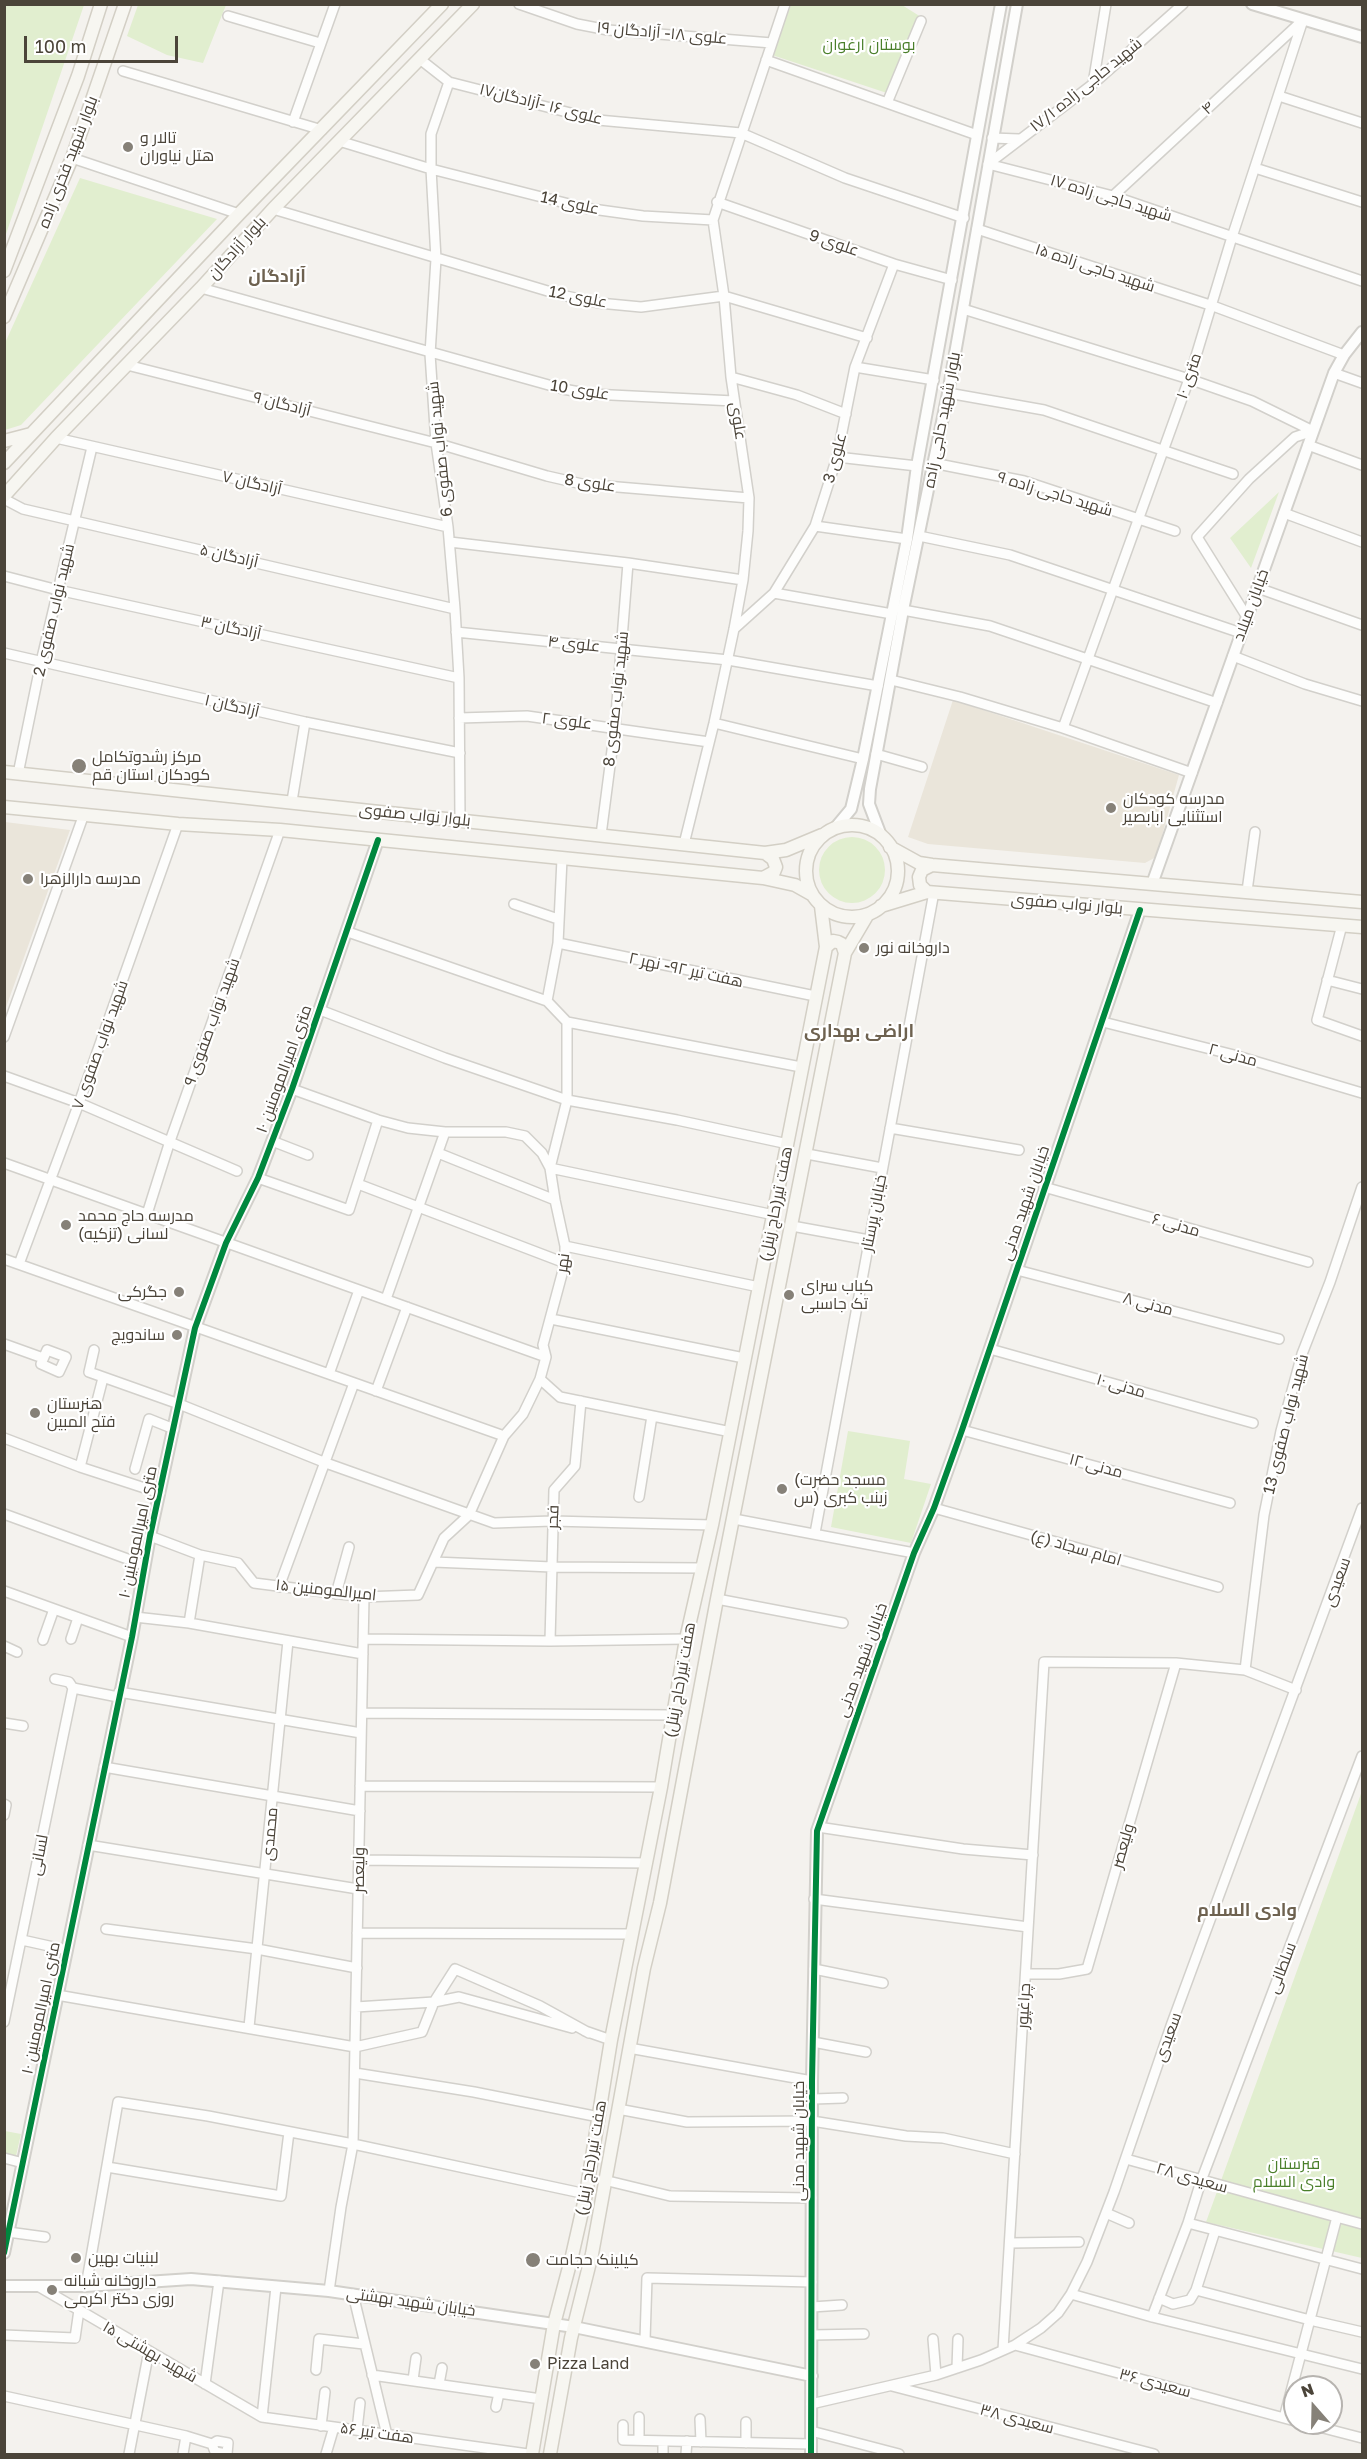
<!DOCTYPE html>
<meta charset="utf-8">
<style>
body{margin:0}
#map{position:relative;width:1367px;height:2459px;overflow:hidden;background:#f4f2ee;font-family:"Golos Text",sans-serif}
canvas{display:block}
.frame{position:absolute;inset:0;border:6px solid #4b4439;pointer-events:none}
.north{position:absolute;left:1283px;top:2375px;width:60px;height:60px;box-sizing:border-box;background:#fff;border:2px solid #b7b4b0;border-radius:50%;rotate:340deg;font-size:16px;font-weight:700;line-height:24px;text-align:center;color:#4b4439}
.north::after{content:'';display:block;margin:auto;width:21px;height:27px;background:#868178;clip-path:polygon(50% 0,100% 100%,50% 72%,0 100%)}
.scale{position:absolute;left:24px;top:36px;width:154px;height:27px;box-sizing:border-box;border:3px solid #4b4439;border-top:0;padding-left:8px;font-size:18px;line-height:21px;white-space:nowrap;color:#4b4439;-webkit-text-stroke:4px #fff;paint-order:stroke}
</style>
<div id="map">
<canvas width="1367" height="2459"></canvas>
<div class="frame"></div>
<div class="north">N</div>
<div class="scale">100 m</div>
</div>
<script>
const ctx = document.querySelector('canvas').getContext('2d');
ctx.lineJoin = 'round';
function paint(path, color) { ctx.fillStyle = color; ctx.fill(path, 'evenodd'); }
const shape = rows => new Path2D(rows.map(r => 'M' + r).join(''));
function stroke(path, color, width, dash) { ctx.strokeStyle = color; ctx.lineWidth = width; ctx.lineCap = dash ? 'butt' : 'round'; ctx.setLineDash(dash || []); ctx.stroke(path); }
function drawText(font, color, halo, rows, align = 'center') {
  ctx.font = font + ' "Golos Text",Cairo,sans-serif'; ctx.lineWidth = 4.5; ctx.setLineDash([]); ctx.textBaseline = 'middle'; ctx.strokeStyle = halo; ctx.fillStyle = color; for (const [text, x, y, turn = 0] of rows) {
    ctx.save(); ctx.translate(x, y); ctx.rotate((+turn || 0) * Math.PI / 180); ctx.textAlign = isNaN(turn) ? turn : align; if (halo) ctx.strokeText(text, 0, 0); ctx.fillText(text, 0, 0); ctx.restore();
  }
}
const education = shape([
 [953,700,1179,775,1156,857,1145,863,928,844,908,837],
 [5,822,70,830,5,1010,4,825]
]);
const green = shape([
 [5,4,84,5,5,237,4,5],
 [138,5,138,4,226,5,203,63,167,55,127,36],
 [791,5,902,5,921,17,896,96,772,55],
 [80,178,217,219,21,425,5,430,5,343],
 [1279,492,1251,568,1230,538],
 '819 870a33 33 0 1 1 66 0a33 33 0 1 1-66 0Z',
 [848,1431,910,1441,904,1479,931,1484,911,1543,831,1527],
 [1362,1791,1362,2258,1206,2222],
 [5,2131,21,2134,16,2156,5,2153]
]);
const minor = shape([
 [519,4,577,24,608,30,772,43],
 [228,16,320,43],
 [421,60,449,82,598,120,741,133,845,178,964,218],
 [766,60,977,135],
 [123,71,322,130],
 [449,82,431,134,431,169,436,259,430,354,436,443,448,527,455,609,459,678,460,820],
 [1093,84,1106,4],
 [1279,96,1362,123],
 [887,103,921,21],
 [293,122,335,4],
 [992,138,1019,139],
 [339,141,431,169,585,208,643,216,713,220],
 [72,158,239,214],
 [988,164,1113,196,1362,281],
 [988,164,1093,84,1183,4],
 [1255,168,1362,202],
 [1113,196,1303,20],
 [717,202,894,264,952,280],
 [273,209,561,295,599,303,641,307,724,296,867,338],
 [977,229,1213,306,1344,355],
 [201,288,563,389,591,394,734,401],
 [963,309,1189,379,1252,401,1313,431],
 [127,365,436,443,547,476,582,484,749,498],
 [855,367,934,380],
 [1334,373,1362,383],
 [731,377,797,395,846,414],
 [948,393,1044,410,1233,474],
 [56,438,448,527],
 [1308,445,1362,465],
 [837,457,917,466],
 [933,463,1024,481,1175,531],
 [4,499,23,509,455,609],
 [1284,513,1362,542],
 [815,526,907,539],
 [919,536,1010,555,1241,633],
 [450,542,628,563,743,580],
 [4,576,58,590,459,678],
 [1258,588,1362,625],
 [774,593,892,614],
 [903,610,990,626,1217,703],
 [1247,617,1197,537,1249,479,1295,437,1313,431],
 [734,629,774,593,815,526,837,457,855,367,894,264],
 [456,632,728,660,878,686],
 [4,653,305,722,460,753],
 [1233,656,1305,684,1362,701],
 [891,680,960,697,1063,728,1192,773],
 [459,718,527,716,709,742],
 [714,723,863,759],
 [1063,728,1189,379,1232,237,1303,20],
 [876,754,922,767],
 [18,774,41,662,92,447],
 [292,801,305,722],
 [601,835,615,727,628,563],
 [684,844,714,723,734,629,743,580,748,531,749,498,731,377,724,296,713,220,785,4],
 [1247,891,1255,832],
 [514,904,558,919],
 [1342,925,1317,1020,1362,1036],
 [558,943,815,996],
 [1327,980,1362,989],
 [547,1001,558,943,562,859],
 [320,1010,445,1058,567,1100,677,1120,788,1144],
 [567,1022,801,1067],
 [1103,1022,1234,1055,1362,1093],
 [4,1037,84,814],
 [4,1076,79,1103,237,1171],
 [292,1089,378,1120,408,1128,445,1132,506,1132,525,1136,542,1153,550,1168,774,1215],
 [890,1128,1019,1150],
 [272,1141,308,1155],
 [438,1153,555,1200],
 [807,1154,882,1168],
 [4,1163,546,1357],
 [258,1178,349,1210,378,1120],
 [358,1184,565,1263],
 [1044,1187,1308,1262],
 [147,1214,170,1141,280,830],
 [792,1226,869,1240],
 [565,1246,759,1287],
 [4,1259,504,1436],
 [19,1264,79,1103,178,824],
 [1017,1270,1279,1339],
 [386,1299,445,1132],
 [551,1319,744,1358],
 [4,1344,43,1358],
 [990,1349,1253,1423],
 [47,1350,66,1357,59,1372,41,1364,47,1350],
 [94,1350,89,1372,179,1404,326,1463,494,1523,552,1521,712,1525],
 [329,1374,359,1290],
 [540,1379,560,1397,731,1432],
 [376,1391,407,1307],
 [962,1430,1230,1503],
 [4,1438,80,1467,160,1493],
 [80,1467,103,1378],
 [135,1469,149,1419,174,1429],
 [639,1497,652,1416],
 [934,1508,1218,1587],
 [4,1514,144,1565],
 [734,1519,914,1553],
 [815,1533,934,892],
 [150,1536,200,1555,238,1563,254,1583,364,1597,418,1595,444,1538,469,1515,504,1436,523,1414,540,1379,546,1357,543,1345,565,1263,565,1246,555,1200,550,1168,567,1100,567,1022,547,1001,348,932],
 [434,1562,552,1567,702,1568],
 [279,1587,354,1383],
 [4,1591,132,1637],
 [336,1594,349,1547],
 [717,1599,843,1623],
 [135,1617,189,1623,363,1654],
 [189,1623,200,1555],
 [71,1639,78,1618],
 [363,1639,550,1641,686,1639],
 [43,1640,54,1609],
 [550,1641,554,1490,575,1466,581,1401],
 [4,1646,17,1652],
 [1245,1670,1264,1515,1281,1431,1302,1354,1330,1282,1362,1187],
 [55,1679,69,1682,73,1688,118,1697],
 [119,1692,361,1733],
 [362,1713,674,1715],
 [4,1723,23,1726],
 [1362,1756,1201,2181,1188,2223,1362,2269],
 [104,1767,360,1811],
 [360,1786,661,1787],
 [4,1804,6,1805,4,1815],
 [818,1827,963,1849,1033,1855],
 [88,1845,358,1889],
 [359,1860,647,1863],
 [814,1899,1028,1927],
 [106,1929,257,1949,357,1968],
 [357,1933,632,1934],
 [22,1940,67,1950],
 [814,1969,883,1983],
 [1026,1974,1059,1974,1087,1969,1176,1663],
 [57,1995,355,2047,422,2032,434,2002,455,1969,540,2006,589,2033],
 [356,2007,434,2002,459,1997,572,2028],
 [4,2022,73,1688],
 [249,2027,288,1641],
 [585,2031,611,2040],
 [813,2042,866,2052],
 [629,2048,812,2081],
 [355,2073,474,2092,599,2117],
 [813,2099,843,2098],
 [618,2109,687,2122,812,2121,906,2136,943,2138,1015,2154],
 [4,2158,23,2163],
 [1126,2159,1362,2224],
 [107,2167,281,2196,289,2132],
 [604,2180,670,2196,812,2198],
 [1106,2213,1129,2223],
 [8,2232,45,2237],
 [1010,2243,1079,2242],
 [38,2286,262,2417,528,2454],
 [86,2286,118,2102,208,2116,353,2144,586,2194],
 [1196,2290,1310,2320,1362,2332],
 [329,2291,341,2207,353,2144,364,1597],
 [353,2294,387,2435],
 [1071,2294,1152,2317,1362,2369],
 [1159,2298,1173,2304,1190,2300,1196,2290,1215,2231],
 [812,2307,842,2305],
 [1152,2317,1188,2223],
 [4,2335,75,2338,79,2310],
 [812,2335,864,2334],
 [933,2339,936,2375],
 [645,2340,647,2278,812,2282],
 [1015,2345,1295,2421],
 [1003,2350,1044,1662,1176,1663,1245,1670,1296,1690],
 [957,2368,958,2339],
 [316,2370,319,2339,364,2344],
 [372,2375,541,2399],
 [413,2380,416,2358],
 [205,2384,219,2281],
 [439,2384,442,2368],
 [892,2386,1154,2454],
 [4,2396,186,2436,212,2444,215,2452,227,2454,228,2443,217,2441,212,2444],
 [811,2404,936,2375,981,2360,1015,2345,1041,2328,1058,2313,1071,2294,1087,2262,1114,2192,1172,2023,1362,1508],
 [496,2407,499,2393],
 [262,2417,276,2287],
 [1284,2418,1337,2217],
 [700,2419,701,2442],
 [746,2422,746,2443],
 [1304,2423,1362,2438],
 [623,2425,623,2440,811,2444],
 [321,2426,325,2392],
 [357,2430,360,2403],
 [811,2431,899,2454],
 [639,2440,639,2417],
 [663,2441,663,2454],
 [129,2454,149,2351],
 [183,2454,186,2436],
 [326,2454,334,2427],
 [686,2454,687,2441]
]);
const tertiary = shape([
 [1252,4,1362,37],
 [836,827,851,809,863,759,907,539,917,466,1001,4],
 [880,833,869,804,870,789,903,610,948,393,1017,4],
 [1152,884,1334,373,1344,355,1362,332],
 [4,2253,132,1637,150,1536,195,1328,226,1243,258,1178,292,1089,378,840],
 [4,2286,86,2286,191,2279,329,2291,574,2327,812,2376],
 [811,2454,812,2081,817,1831,914,1553,934,1508,962,1430,1140,910]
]);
const secondary = shape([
 [4,271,78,76,101,4],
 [4,317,72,158,125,4],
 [4,441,31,434],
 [4,463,239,214,442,4],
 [4,496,56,438,201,288,273,209,473,4],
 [4,772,765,853,786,850,822,835],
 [4,807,178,824,280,830,763,878,795,885,811,894],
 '806 871a46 46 0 1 1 92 0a46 46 0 1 1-92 0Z',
 [890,847,919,863,932,865,1362,902],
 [763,878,774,872,776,867,773,859,765,853],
 [927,892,920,885,919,877,922,870,932,865],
 [881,906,927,892,1362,927],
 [826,947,833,941,838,942,842,944,845,953],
 [532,2454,554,2324,572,2256,586,2194,611,2040,661,1787,686,1639,712,1525,826,947,821,906],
 [550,2454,571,2338,592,2254,644,1968,660,1903,717,1599,845,953,868,914]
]);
const cycleway = shape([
 [4,2253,132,1637,150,1536,195,1328,226,1243,258,1178,292,1089,378,840],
 [811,2454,812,2081,817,1831,914,1553,934,1508,962,1430,1140,910]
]);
const markers = [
 [128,147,6,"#868178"],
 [79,766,8,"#868178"],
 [1111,808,6,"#868178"],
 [28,879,6,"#868178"],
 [864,948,6,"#868178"],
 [66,1225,6,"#868178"],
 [179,1292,6,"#868178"],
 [789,1295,6,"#868178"],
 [177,1335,6,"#868178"],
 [35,1413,6,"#868178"],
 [782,1489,6,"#868178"],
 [76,2258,6,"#868178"],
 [533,2260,8,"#868178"],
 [52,2290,6,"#868178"],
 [535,2364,6,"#868178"]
];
const streetNames = [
 ["علوی ۱٨- آزادگان ۱۹",662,33,5],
 ["شهید حاجی زاده ۱۷/۱",1086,85,-39],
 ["علوی ۱۶ -آزادگان۱۷",541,104,14],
 ["۴",1208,108,-43],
 ["بلوار شهید فخری زاده",68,162,-69],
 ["شهید حاجی زاده ۱۷",1111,198,17],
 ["علوی 14",570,203,12],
 ["علوی 9",834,243,19],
 ["بلوار آزادگان",237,248,-48],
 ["شهید حاجی زاده ۱۵",1095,268,18],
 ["علوی 12",578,297,11],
 ["۱۰ متری",1189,376,-71],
 ["علوی 10",580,390,9],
 ["آزادگان ۹",282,404,14],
 ["بلوار شهید حاجی زاده",942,420,-79],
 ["علوی",738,421,81],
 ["شهید نواب صفوی 6",440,449,-96],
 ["علوی 3",835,458,-75],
 ["آزادگان ۷",252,483,13],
 ["علوی 8",590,483,8],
 ["شهید حاجی زاده ۹",1055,494,17],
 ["آزادگان ۵",229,556,13],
 ["خیابان میلاد",1251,605,-70],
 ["شهید نواب صفوی 2",54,610,-77],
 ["آزادگان ۳",231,628,12],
 ["علوی ۴",574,644,6],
 ["شهید نواب صفوی 8",616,699,-84],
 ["آزادگان ۱",232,706,13],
 ["علوی ۲",567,721,7],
 ["بلوار نواب صفوی",415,815,6],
 ["بلوار نواب صفوی",1067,904,5],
 ["هفت تیر ۹۲- نهر ۲",686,970,12],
 ["شهید نواب صفوی ۹",212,1022,-70],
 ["شهید نواب صفوی ۷",100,1045,-70],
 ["مدنی ۲",1233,1055,15],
 ["۱۰ متری امیرالمومنین",284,1069,-70],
 ["خیابان شهید مدنی",1025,1203,-71],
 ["هفت تیر(حاج زینل)",776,1204,-79],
 ["خیابان پرستار",874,1213,-79],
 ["مدنی ۶",1176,1225,16],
 ["نهر",563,1263,-82],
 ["مدنی ۸",1148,1304,15],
 ["مدنی ۱۰",1121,1386,16],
 ["شهید نواب صفوی 13",1286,1424,-76],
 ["مدنی ۱۲",1096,1466,15],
 ["فجر",553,1517,-88],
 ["۱۰ متری امیرالمومنین",138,1532,-78],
 ["امام سجاد (ع)",1076,1548,16],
 ["سعیدی",1337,1582,-70],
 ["امیرالمومنین ۱۵",326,1590,6],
 ["خیابان شهید مدنی",862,1660,-70],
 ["هفت تیر(حاج زینل)",680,1680,-80],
 ["محمدی",270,1834,-85],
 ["ولیعصر",1123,1846,-74],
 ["لسانی",39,1855,-79],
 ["ولیعصر",359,1870,-89],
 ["سلطانی",1282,1968,-69],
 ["چراغپور",1024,2006,-87],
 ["۱۰ متری امیرالمومنین",41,2008,-78],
 ["سعیدی",1168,2037,-70],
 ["خیابان شهید مدنی",799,2141,-90],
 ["هفت تیر(حاج زینل)",591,2158,-80],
 ["سعیدی ۲۸",1192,2178,16],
 ["خیابان شهید بهشتی",411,2302,8],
 ["شهید بهشتی ۱۵",150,2352,30],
 ["سعیدی ۳۶",1155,2383,15],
 ["سعیدی ۳۸",1017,2419,15],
 ["هفت تیر ۵۶",377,2433,8]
];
const parkNames = [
 ["بوستان ارغوان",869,45],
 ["قبرستان",1294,2164],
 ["وادی السلام",1294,2182]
];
const poiNames = [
 ["تالار و",140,138],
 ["هتل نیاوران",140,156],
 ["مرکز رشدوتکامل",92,757],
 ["کودکان استان قم",92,775],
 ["مدرسه کودکان",1123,799],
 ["استثنایی ابابصیر",1123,817],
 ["مدرسه دارالزهرا",40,879],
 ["داروخانه نور",876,948],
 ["مدرسه حاج محمد",78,1216],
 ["لسانی (تزکیه)",78,1234],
 ["کباب سرای",801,1286],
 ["تک جاسبی",801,1304],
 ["جگرکی",167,1292,"right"],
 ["ساندویچ",165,1335,"right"],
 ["هنرستان",47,1404],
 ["فتح المبین",47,1422],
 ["(مسجد حضرت",794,1480],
 ["زینب کبری (س",794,1498],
 ["لبنیات بهین",88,2258],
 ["کیلینک حجامت",546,2260],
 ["داروخانه شبانه",64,2281],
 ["روزی دکتر اکرمی",64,2299],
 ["Pizza Land",547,2364]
];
const neighbourhoodNames = [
 ["آزادگان",277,276],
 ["اراضی بهداری",859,1031],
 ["وادی السلام",1247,1910]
];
paint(education, '#eae5da');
paint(green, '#e1eecf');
stroke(minor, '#d2d0cb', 12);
stroke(tertiary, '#d2d0cb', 14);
stroke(secondary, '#d3cfc5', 15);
stroke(minor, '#fdfdfc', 9);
stroke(tertiary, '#fdfdfc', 10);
stroke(secondary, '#f7f6f1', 12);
stroke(cycleway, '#00873e', 6);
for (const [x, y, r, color] of markers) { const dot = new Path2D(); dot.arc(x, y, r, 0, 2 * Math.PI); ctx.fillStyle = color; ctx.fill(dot); stroke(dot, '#fff', 2); }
drawText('16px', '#4b4439', '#fff', streetNames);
drawText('16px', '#4a7f2a', '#fff', parkNames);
drawText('16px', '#4b4439', '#fff', poiNames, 'left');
drawText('bold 18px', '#6e6250', '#fff', neighbourhoodNames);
</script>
